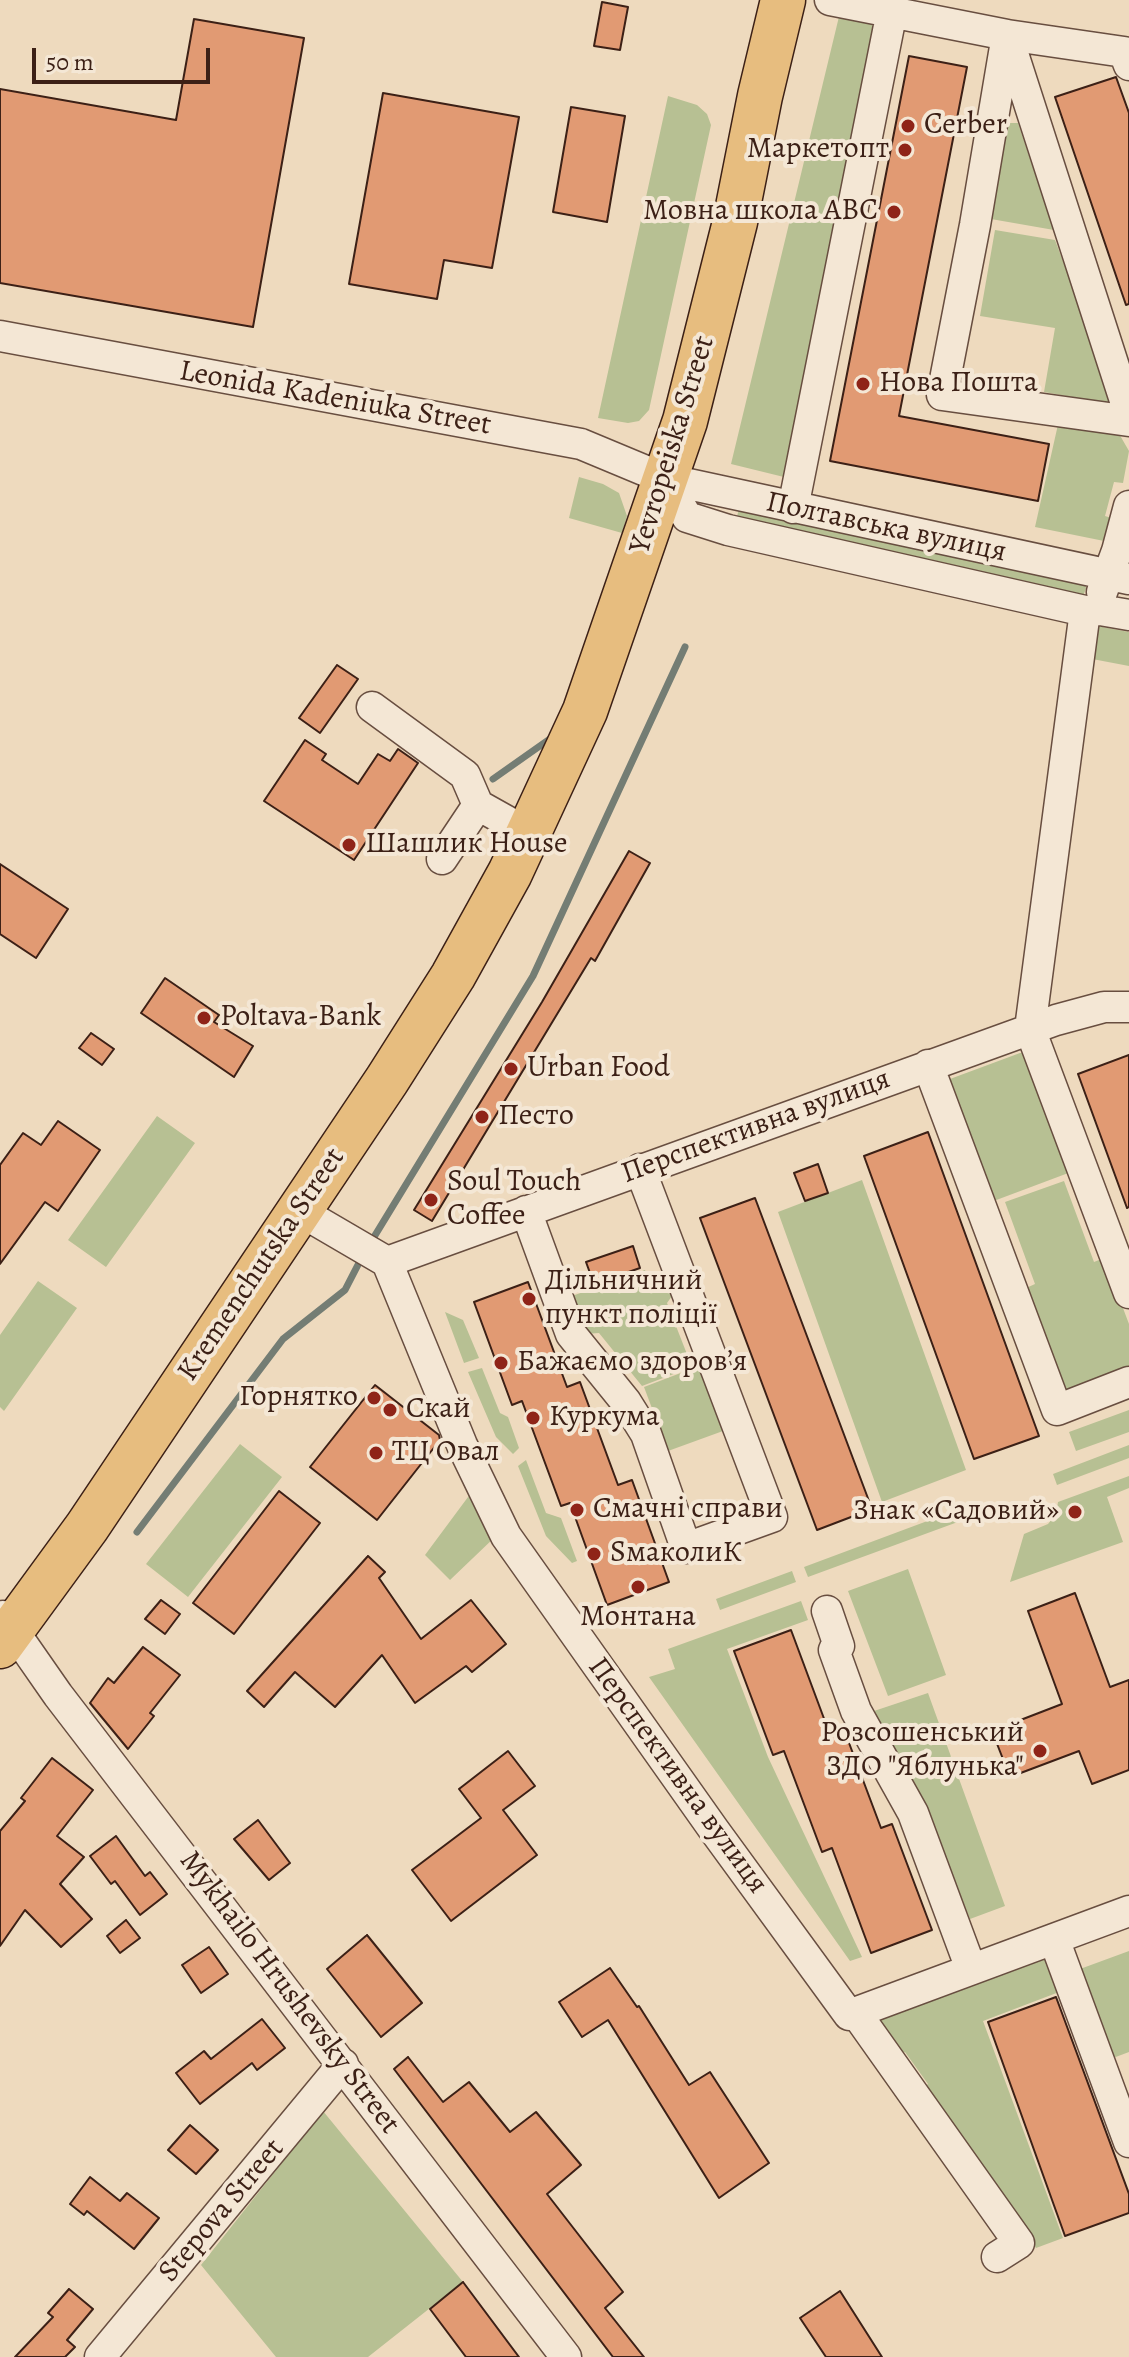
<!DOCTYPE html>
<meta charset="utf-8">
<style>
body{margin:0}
#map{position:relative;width:1129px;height:2357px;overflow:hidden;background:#eedabe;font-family:Alegreya,serif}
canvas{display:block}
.scale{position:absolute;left:32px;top:48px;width:178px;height:36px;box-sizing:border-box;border:4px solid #3c2016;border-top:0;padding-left:10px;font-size:24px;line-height:28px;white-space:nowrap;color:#3c2016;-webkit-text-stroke:6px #f4e7d5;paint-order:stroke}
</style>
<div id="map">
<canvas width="1129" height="2357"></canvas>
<div class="scale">50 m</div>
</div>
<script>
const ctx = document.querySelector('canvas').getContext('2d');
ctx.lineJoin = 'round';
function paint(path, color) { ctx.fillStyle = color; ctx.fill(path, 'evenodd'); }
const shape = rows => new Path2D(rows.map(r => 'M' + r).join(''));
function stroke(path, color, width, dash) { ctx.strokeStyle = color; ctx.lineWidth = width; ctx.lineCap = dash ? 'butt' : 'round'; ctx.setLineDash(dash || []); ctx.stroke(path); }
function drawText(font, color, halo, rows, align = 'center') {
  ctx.font = font + ' Alegreya,serif'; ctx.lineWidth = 8; ctx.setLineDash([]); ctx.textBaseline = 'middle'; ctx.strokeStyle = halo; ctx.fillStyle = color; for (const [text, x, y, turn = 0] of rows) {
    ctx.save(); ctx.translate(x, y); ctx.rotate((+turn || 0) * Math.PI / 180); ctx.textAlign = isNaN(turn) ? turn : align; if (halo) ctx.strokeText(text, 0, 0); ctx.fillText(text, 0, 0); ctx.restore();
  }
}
const green = shape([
 [843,0,882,0,788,478,731,464],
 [668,96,697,105,707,114,711,125,649,410,639,421,628,423,598,418],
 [1005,123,1018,123,1054,230,991,219],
 [995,230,1055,240,1117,405,1044,392,1055,328,980,316],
 [1059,420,1118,432,1129,451,1123,483,1114,482,1105,516,1115,519,1109,542,1035,527],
 [579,477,603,484,619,493,627,516,622,533,569,518],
 [741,502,1085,584,1086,588,1083,597,736,520],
 [1097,626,1129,632,1129,666,1087,658],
 [1020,1053,1024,1053,1071,1172,991,1202,948,1083,950,1079],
 [157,1116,195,1143,106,1267,68,1240],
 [862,1180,966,1470,882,1502,778,1212],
 [1064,1181,1094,1262,1104,1258,1129,1324,1129,1370,1065,1393,1024,1289,1035,1284,1005,1202],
 [645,1270,649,1282,665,1277,672,1296,667,1303,692,1367,642,1386,599,1333,585,1334,572,1296],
 [38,1281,77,1308,4,1411,0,1407,0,1335],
 [445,1312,463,1320,479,1358,464,1363],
 [699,1366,723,1431,668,1451,644,1387],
 [482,1368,500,1413,508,1417,519,1448,513,1454,496,1437,468,1372],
 [1129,1410,1129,1432,1076,1451,1069,1432],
 [240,1444,282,1477,188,1597,146,1564],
 [1129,1445,1129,1458,1057,1485,1053,1474],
 [526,1460,546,1513,561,1518,577,1561,572,1563,546,1536,518,1466],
 [1129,1476,1129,1488,1107,1497,1123,1542,1010,1582,1024,1534,1048,1524,1056,1514,1058,1502],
 [471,1493,496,1536,450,1580,425,1555],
 [981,1501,985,1512,808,1577,804,1567],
 [908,1569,946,1675,888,1696,848,1591],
 [792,1571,796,1582,720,1610,716,1599],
 [801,1601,808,1620,727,1649,768,1757,862,1957,850,1961,649,1677,675,1669,668,1649],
 [928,1693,1005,1906,970,1919,916,1785,871,1712],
 [1129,1951,1129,2052,1113,2058,1080,1969],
 [1045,1952,1067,1989,983,2021,1063,2238,1036,2248,922,2089,928,2084,905,2052,899,2056,879,2028,879,2017],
 [323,2111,463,2282,368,2357,276,2357,201,2265]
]);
const stream = shape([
 [493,779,554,736],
 [374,1237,533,976,685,647],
 [137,1532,283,1339,345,1290,362,1257]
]);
const building = shape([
 [602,2,628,7,620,50,594,46,602,2],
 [194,19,304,38,253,327,0,283,0,89,176,120,194,19],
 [909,56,967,67,899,416,1049,444,1038,501,830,461,909,56],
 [1116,77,1129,113,1129,304,1126,305,1055,97,1116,77],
 [383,93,519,117,492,268,444,260,437,299,349,284,383,93],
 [571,107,625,116,607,222,553,212,571,107],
 [337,665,358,679,320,733,299,718,337,665],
 [305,740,326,754,322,760,358,784,378,754,390,761,398,749,418,763,354,860,264,801,305,740],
 [629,851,650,863,595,961,591,958,432,1221,414,1210,542,1002,629,851],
 [0,864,68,909,36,958,0,934,0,864],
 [165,978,219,1015,214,1022,253,1046,234,1077,141,1013,165,978],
 [91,1033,114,1049,102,1065,79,1048,91,1033],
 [1129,1055,1129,1207,1127,1208,1078,1074,1129,1055],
 [58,1121,100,1150,58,1211,45,1202,0,1264,0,1165,23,1133,41,1145,58,1121],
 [928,1132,1039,1436,974,1459,864,1156,928,1132],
 [818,1164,828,1193,805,1201,794,1173,818,1164],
 [755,1198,872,1509,817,1530,700,1218,755,1198],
 [633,1246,640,1268,594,1284,586,1262,633,1246],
 [528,1282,567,1387,580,1382,618,1485,632,1480,669,1582,607,1605,570,1503,561,1506,522,1401,512,1405,474,1302,528,1282],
 [375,1385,439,1435,440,1440,377,1520,310,1467,375,1385],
 [279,1491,320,1523,234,1634,193,1603,279,1491],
 [368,1556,385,1572,379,1578,421,1639,471,1600,506,1644,472,1672,466,1666,415,1703,382,1655,335,1707,295,1672,264,1707,247,1691,368,1556],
 [1075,1593,1110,1687,1129,1680,1129,1770,1092,1784,1079,1751,1010,1777,992,1731,1062,1704,1028,1611,1075,1593],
 [161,1600,180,1614,165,1634,145,1619,161,1600],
 [791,1630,829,1732,843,1727,881,1828,892,1824,932,1930,871,1953,832,1848,822,1852,784,1751,773,1755,734,1651,791,1630],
 [143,1647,180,1675,150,1713,154,1716,128,1749,90,1703,108,1678,114,1683,143,1647],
 [508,1751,535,1786,503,1810,537,1855,451,1921,412,1870,481,1818,459,1789,508,1751],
 [52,1758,93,1790,57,1836,84,1857,60,1884,92,1919,61,1947,25,1910,0,1946,0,1831,25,1801,21,1798,52,1758],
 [258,1820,290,1863,269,1880,234,1839,258,1820],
 [116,1836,145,1876,150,1872,167,1894,140,1915,115,1881,111,1884,90,1856,116,1836],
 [126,1920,140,1938,120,1953,107,1936,126,1920],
 [367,1935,422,2003,381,2037,327,1969,367,1935],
 [209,1947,228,1974,201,1993,182,1965,209,1947],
 [610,1968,637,2007,639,2006,689,2085,710,2072,769,2163,719,2198,608,2020,582,2037,559,2002,610,1968],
 [1056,1997,1129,2194,1129,2213,1065,2236,988,2022,1056,1997],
 [262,2019,285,2048,257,2070,252,2063,200,2104,176,2073,204,2051,211,2059,262,2019],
 [408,2057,443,2102,469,2082,510,2132,536,2112,581,2165,547,2194,623,2292,605,2308,644,2357,613,2357,394,2069,408,2057],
 [190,2125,218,2150,196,2174,168,2150,190,2125],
 [90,2177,120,2201,127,2193,159,2218,134,2249,87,2211,84,2215,70,2204,90,2177],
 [463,2282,519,2357,466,2357,430,2309,463,2282],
 [69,2289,93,2309,67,2340,75,2347,65,2357,15,2357,53,2317,48,2313,69,2289],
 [840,2291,882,2357,826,2357,800,2318,840,2291]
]);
const minor = shape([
 [830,0,1007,35,975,225,942,395,1129,421],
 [1129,65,1124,52,1007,35,1129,413],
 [0,336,581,444,665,479,1129,579],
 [665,479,687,517,728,530,1085,611,1100,610,1129,615],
 [793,508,892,11],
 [1102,592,1117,551,1129,506],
 [1085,611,1030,1029,1129,1293],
 [372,707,465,775,478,805,528,833],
 [442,859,478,805],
 [928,1065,1057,1410,1129,1382],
 [298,1210,387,1262,462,1445,506,1536,714,1830,849,2015,1129,1911],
 [526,1211,571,1334,626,1402,646,1434,686,1548,772,1517,640,1169],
 [387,1262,1056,1020,1104,1007,1129,1007],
 [827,1611,839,1646,834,1650,856,1711,913,1813,971,1969],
 [3,1616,58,1695,566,2357],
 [1054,1939,1129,2142],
 [856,2013,1019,2243,997,2257],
 [100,2357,343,2064]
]);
const highway = shape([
 [0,1646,87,1527,387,1080,453,976,510,873,585,711,685,421,735,222,760,96,783,0]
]);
const markers = [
 [908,126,8,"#8f2418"],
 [905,150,8,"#8f2418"],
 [894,212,8,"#8f2418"],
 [863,384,8,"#8f2418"],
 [349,845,8,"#8f2418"],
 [204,1018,8,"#8f2418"],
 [511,1069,8,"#8f2418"],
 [482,1117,8,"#8f2418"],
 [431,1200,8,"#8f2418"],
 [529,1299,8,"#8f2418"],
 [501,1363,8,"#8f2418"],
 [374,1398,8,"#8f2418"],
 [390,1410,8,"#8f2418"],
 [533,1418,8,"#8f2418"],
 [376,1453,8,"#8f2418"],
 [577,1510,8,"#8f2418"],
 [1075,1512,8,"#8f2418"],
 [594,1554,8,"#8f2418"],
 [638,1587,8,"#8f2418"],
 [1040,1751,8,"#8f2418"]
];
const poiNames = [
 ["Cerber",924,126],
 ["Маркетопт",889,150,"right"],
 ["Мовна школа ABC",878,212,"right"],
 ["Нова Пошта",879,384],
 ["Шашлик House",365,845],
 ["Poltava-Bank",220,1018],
 ["Urban Food",527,1069],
 ["Песто",498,1117],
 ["Soul Touch",447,1183],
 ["Coffee",447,1217],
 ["Дільничний",545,1282],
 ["пункт поліції",545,1316],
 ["Бажаємо здоровʼя",517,1363],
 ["Горнятко",358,1398,"right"],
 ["Скай",406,1410],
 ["Куркума",549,1418],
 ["ТЦ Овал",392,1453],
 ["Смачні справи",593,1510],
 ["Знак «Садовий»",1059,1512,"right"],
 ["SмаколиК",610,1554],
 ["Монтана",638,1618,"center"],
 ["Розсошенський",1024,1734,"right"],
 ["ЗДО \"Яблунька\"",1024,1768,"right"]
];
const streetNames = [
 ["Leonida Kadeniuka Street",335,399,10],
 ["Yevropeiska Street",673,445,-73],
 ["Полтавська вулиця",886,528,12],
 ["Перспективна вулиця",756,1127,-20],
 ["Kremenchutska Street",262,1265,-56],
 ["Перспективна вулиця",677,1776,54],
 ["Mykhailo Hrushevsky Street",289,1993,53],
 ["Stepova Street",222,2211,-50]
];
paint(green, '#b7c093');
stroke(stream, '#747d74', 7);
paint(building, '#e19a73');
stroke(building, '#3c2016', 2);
stroke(minor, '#684e40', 33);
stroke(highway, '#3c2016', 47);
stroke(minor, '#f4e7d5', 30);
stroke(highway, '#e7bd7f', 44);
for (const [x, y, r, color] of markers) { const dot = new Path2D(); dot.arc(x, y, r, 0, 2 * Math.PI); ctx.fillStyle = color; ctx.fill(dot); stroke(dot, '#f4e7d5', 3); }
drawText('30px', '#3c2016', '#f4e7d5', poiNames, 'left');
drawText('30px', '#3c2016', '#f4e7d5', streetNames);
</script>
